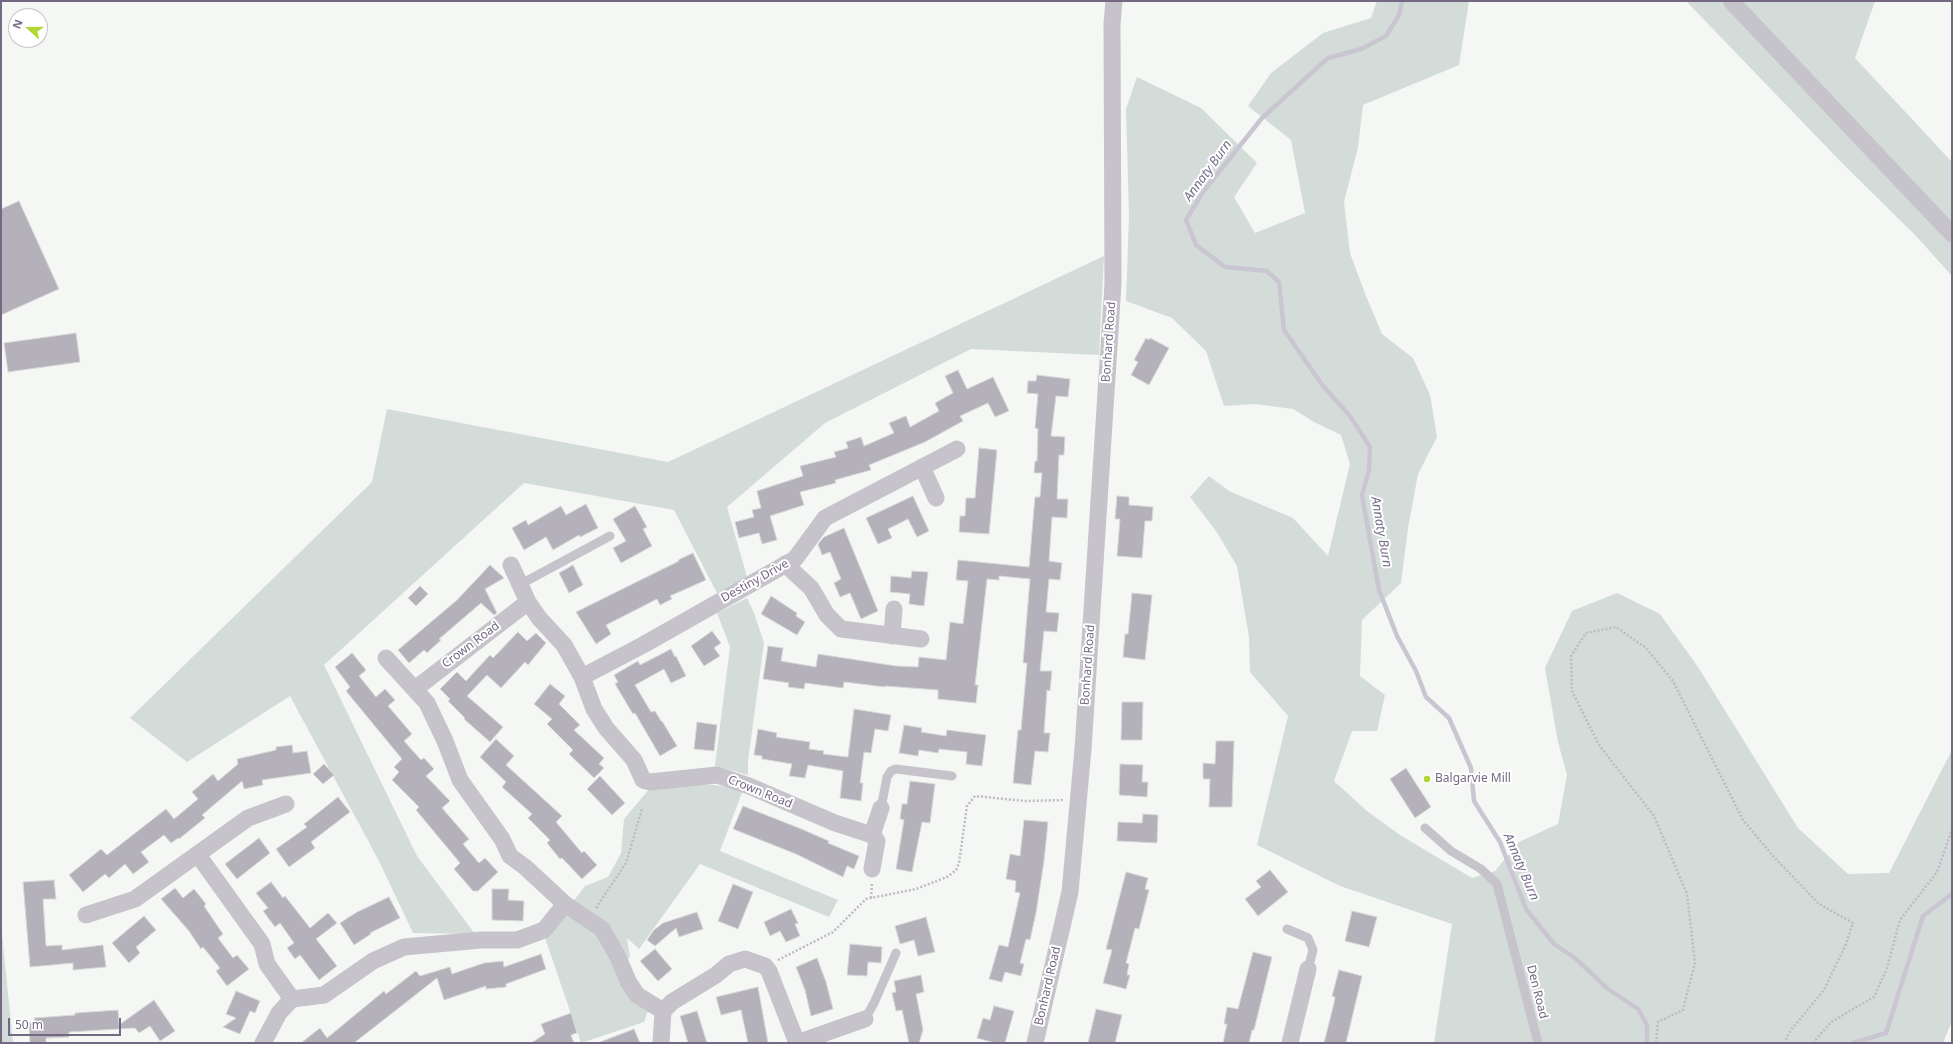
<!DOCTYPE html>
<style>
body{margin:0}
#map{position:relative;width:1953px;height:1044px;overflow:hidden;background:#f4f7f4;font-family:"Noto Sans",sans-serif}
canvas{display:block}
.frame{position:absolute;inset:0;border:2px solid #746883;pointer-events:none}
.north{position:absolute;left:8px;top:8px;width:40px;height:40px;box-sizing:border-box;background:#fff;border:1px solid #c7c3cd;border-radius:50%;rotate:291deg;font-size:11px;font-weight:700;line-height:16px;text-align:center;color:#746883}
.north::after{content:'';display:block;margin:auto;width:14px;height:18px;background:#b1d734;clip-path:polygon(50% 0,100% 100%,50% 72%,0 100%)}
.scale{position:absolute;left:8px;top:1018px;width:113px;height:18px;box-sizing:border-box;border:2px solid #746883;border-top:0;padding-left:5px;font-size:12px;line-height:14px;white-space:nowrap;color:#746883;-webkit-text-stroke:3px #fff;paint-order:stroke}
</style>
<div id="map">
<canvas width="1953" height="1044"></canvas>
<div class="frame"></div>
<div class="north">N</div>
<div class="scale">50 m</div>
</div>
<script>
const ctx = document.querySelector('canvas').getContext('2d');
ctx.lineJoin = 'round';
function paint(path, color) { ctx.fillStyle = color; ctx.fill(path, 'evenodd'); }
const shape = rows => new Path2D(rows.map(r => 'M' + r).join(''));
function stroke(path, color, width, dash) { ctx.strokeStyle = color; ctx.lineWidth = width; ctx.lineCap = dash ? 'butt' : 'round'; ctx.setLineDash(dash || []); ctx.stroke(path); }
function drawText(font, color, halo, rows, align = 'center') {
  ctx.font = font + ' "Noto Sans",sans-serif'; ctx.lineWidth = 4; ctx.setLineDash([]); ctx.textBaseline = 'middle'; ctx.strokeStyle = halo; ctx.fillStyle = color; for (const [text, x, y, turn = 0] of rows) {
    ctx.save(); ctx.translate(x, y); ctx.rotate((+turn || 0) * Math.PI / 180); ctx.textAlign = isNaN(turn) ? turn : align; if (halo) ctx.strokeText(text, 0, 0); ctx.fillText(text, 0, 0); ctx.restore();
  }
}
const green = shape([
 [1377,1,1469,1,1459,65,1363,105,1358,147,1344,202,1350,253,1366,296,1382,334,1413,358,1430,395,1437,437,1418,474,1408,528,1401,583,1362,620,1360,676,1385,695,1377,731,1352,731,1334,781,1367,811,1400,835,1472,878,1495,871,1519,842,1558,824,1567,775,1558,742,1545,668,1572,611,1617,593,1660,614,1698,667,1798,828,1848,874,1889,873,1952,750,1952,1021,1943,1043,1434,1043,1452,924,1340,886,1257,845,1288,716,1250,672,1249,637,1237,566,1216,531,1190,497,1209,476,1229,491,1293,518,1328,556,1350,464,1341,435,1314,422,1293,409,1255,404,1224,406,1206,351,1172,318,1126,301,1129,216,1126,109,1137,77,1201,108,1257,163,1234,197,1255,233,1305,213,1291,140,1248,106,1271,73,1323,33,1371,18],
 [1686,1,1875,1,1855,58,1952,162,1952,276,1916,236,1842,163],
 [1104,256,1099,355,971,349,825,423,727,507,747,577,717,593,674,510,524,483,324,665,417,856,475,934,413,933,379,861,290,696,187,762,130,718,372,482,387,409,668,462],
 [747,598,754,613,764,643,748,761,748,775,715,766,730,647,717,613],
 [678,785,715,785,743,790,720,851,838,900,829,917,700,864,639,949,627,938,630,957,616,973,648,1011,644,1022,581,1043,545,938,585,886,608,877,621,853,624,819,651,787],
 [1,924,13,1043,1,1043]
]);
const stream = shape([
 [1402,1,1399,15,1386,36,1361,49,1328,58,1262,118,1203,192,1186,220,1196,245,1225,267,1267,271,1279,282,1284,330,1323,386,1350,416,1370,447,1369,470,1362,495,1379,590,1397,636,1416,671,1426,697,1449,718,1471,768,1474,801,1500,842,1526,909,1554,944,1575,958,1608,989,1638,1009,1647,1025,1647,1043],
 [1853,1043,1886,1033,1923,916,1952,894]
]);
const building = shape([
 [19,201,59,289,1,315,1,209,19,201],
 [76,333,80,362,8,372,4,343,76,333],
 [1146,338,1149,340,1150,338,1169,348,1149,385,1131,375,1138,362,1134,360,1146,338],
 [958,370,967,389,993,377,1009,411,995,417,988,403,960,416,963,421,925,442,869,465,871,470,835,480,836,483,800,492,804,505,770,516,777,540,762,544,759,533,739,538,735,522,754,517,752,510,761,508,757,491,803,476,800,466,836,457,834,452,848,448,846,442,861,437,864,446,894,433,889,423,906,416,910,427,939,411,935,403,953,393,945,376,958,370],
 [1037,375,1070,379,1068,397,1056,396,1051,436,1065,437,1064,455,1059,455,1057,499,1068,499,1067,518,1052,517,1049,561,1062,563,1060,580,1049,579,1046,612,1059,613,1057,632,1044,631,1040,671,1052,671,1050,691,1047,690,1044,733,1050,733,1048,752,1035,751,1031,785,1013,783,1018,730,1021,730,1027,663,1023,663,1030,579,999,576,999,580,987,579,975,685,978,685,976,703,938,699,938,690,885,686,885,687,844,682,843,688,805,683,804,689,788,687,789,683,763,679,768,646,783,648,781,661,816,667,818,654,896,666,918,667,919,657,946,660,950,622,963,624,968,581,956,580,958,560,1029,567,1035,497,1040,497,1042,473,1034,473,1035,461,1037,461,1038,429,1035,428,1038,394,1027,393,1028,381,1036,381,1037,375],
 [979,448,997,450,989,534,959,532,960,516,965,516,966,498,975,498,979,448],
 [913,496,929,531,917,537,908,519,888,529,892,538,878,544,866,518,913,496],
 [1117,496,1129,497,1129,505,1153,507,1152,521,1145,521,1142,558,1117,556,1120,519,1115,519,1117,496],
 [586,504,598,528,580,537,579,535,553,550,546,537,524,550,512,528,526,520,528,525,561,506,566,515,586,504],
 [635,506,647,527,643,529,652,546,621,563,613,548,626,541,613,519,635,506],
 [844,528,878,611,861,619,850,593,840,597,834,583,841,579,830,552,822,555,818,544,824,537,844,528],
 [693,553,706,580,670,596,672,599,660,605,657,599,606,625,611,634,596,644,576,612,679,561,678,560,693,553],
 [490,565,504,578,485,589,497,613,494,615,481,603,439,639,441,640,427,653,424,650,409,663,398,650,457,600,490,565],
 [573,565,583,585,569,593,559,573,573,565],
 [912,571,928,572,924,606,909,604,910,594,890,592,891,576,911,578,912,571],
 [420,586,428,594,416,606,408,598,420,586],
 [1132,593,1152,595,1145,660,1123,657,1125,634,1128,634,1132,593],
 [771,596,797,613,796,616,805,622,797,635,761,614,771,596],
 [712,631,721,643,714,648,720,656,704,666,691,646,712,631],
 [518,632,527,641,536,633,546,643,528,665,525,662,501,688,487,675,467,696,503,727,490,742,464,719,465,718,448,701,450,699,440,689,457,672,466,681,490,655,493,658,518,632],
 [671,649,675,657,676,656,686,676,671,683,664,669,635,685,651,712,655,711,661,721,662,721,677,746,660,756,635,713,633,714,615,684,618,682,614,675,638,661,640,665,671,649],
 [352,653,366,670,359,676,376,697,385,689,395,700,388,706,412,734,404,741,421,760,424,758,434,769,426,776,450,801,442,808,469,839,463,844,479,863,485,858,498,872,478,891,473,891,454,869,460,863,416,810,419,807,392,780,399,772,394,767,402,759,346,691,350,687,335,667,352,653],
 [550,684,565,696,559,704,580,725,574,730,604,758,599,764,604,768,594,778,569,754,573,750,547,724,552,719,534,704,550,684],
 [1122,702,1143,702,1142,740,1121,740,1122,702],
 [854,709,891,715,888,731,875,729,871,753,864,752,860,783,863,783,861,801,840,798,843,771,808,765,805,778,789,776,792,764,762,759,762,756,754,755,758,729,777,733,776,737,810,742,809,749,824,751,823,754,848,757,854,709],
 [697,722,717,725,714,751,694,749,697,722],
 [904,725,922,728,921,732,946,736,947,730,986,735,982,766,966,764,967,752,939,749,938,753,919,750,918,756,899,753,904,725],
 [496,739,514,756,506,765,562,816,556,822,582,853,584,851,597,865,582,879,562,858,560,859,547,843,550,840,528,818,532,814,502,787,506,782,480,757,496,739],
 [1216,741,1234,741,1232,807,1209,807,1210,779,1203,779,1203,763,1215,764,1216,741],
 [292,745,293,753,307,751,311,773,262,780,263,785,244,789,242,781,202,815,205,818,179,839,178,838,171,843,164,835,141,852,149,862,133,874,125,864,109,878,105,874,83,892,69,875,101,849,107,855,166,809,174,819,198,799,192,792,213,774,218,781,238,764,237,759,276,750,276,747,292,745],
 [324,764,334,775,323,784,313,774,324,764],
 [1120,764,1143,765,1142,782,1148,782,1147,797,1119,795,1120,764],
 [1406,768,1431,807,1415,818,1390,779,1406,768],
 [600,776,625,803,612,815,587,789,600,776],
 [910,781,935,784,930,823,922,822,912,872,896,869,904,820,900,819,902,804,907,804,910,781],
 [338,797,350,812,311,842,315,848,289,867,276,849,307,827,304,824,338,797],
 [743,806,799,828,829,841,828,843,859,856,854,869,847,866,843,877,796,854,733,829,743,806],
 [1143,814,1158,815,1157,843,1117,841,1118,822,1142,823,1143,814],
 [1024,820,1048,822,1044,861,1036,913,1030,940,1026,939,1020,963,1024,964,1021,976,1005,972,1002,982,989,979,999,945,1008,947,1020,893,1015,892,1016,881,1006,879,1010,854,1020,856,1024,820],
 [259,838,270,853,237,879,225,864,259,838],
 [1270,870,1288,892,1258,916,1245,899,1261,887,1256,881,1270,870],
 [1126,872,1148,878,1145,889,1149,890,1139,929,1135,928,1126,963,1129,964,1127,975,1130,975,1126,989,1103,983,1112,950,1106,949,1126,872],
 [54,880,56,899,43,899,46,946,62,945,62,950,103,945,106,967,73,970,73,963,30,967,23,882,54,880],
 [271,882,283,898,285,896,310,928,328,913,337,923,316,939,337,966,319,980,300,955,295,959,287,948,294,943,280,923,275,927,263,911,268,908,256,893,271,882],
 [733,884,753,892,738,929,718,921,733,884],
 [175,888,183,898,194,889,206,904,204,906,223,934,218,938,233,958,237,955,249,969,227,986,216,971,220,968,203,947,201,949,189,931,161,899,175,888],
 [492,889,509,889,508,900,524,901,523,921,492,920,492,889],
 [389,897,400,918,370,933,371,934,354,945,340,923,357,912,389,897],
 [791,909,798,923,795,924,800,936,786,942,780,931,770,936,764,922,791,909],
 [1352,911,1377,917,1369,947,1345,941,1352,911],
 [697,912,703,929,679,937,676,928,655,946,647,940,654,930,663,923,697,912],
 [144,916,156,930,136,947,140,953,129,963,112,943,144,916],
 [926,917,935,952,918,956,914,940,900,944,895,926,926,917],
 [850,944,882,947,881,963,868,962,867,976,847,975,850,944],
 [655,949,672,969,658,981,640,961,655,949],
 [1253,952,1272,957,1254,1030,1252,1030,1249,1043,1223,1043,1227,1024,1224,1024,1227,1007,1238,1009,1253,952],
 [541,954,546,969,506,984,506,987,486,989,486,986,444,1000,437,978,354,1043,301,1043,320,1028,327,1038,384,991,386,994,416,971,420,976,450,967,452,974,484,963,503,961,504,967,541,954],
 [817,958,826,982,833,1009,811,1016,805,990,796,967,817,958],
 [1339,970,1362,976,1346,1043,1324,1043,1334,1003,1335,997,1332,996,1339,970],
 [921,975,924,992,916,994,923,1030,919,1043,909,1043,902,1010,896,1011,892,993,896,992,894,981,921,975],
 [758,987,768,1043,748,1043,741,1010,721,1015,716,997,758,987],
 [236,991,260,1001,255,1013,250,1011,240,1034,223,1027,236,1018,226,1014,236,991],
 [154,1000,175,1031,160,1041,150,1026,139,1033,135,1028,69,1032,69,1037,46,1038,46,1043,30,1043,29,1023,35,1023,34,1018,75,1015,75,1013,118,1010,119,1025,154,1000],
 [994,1006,1014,1011,1005,1043,995,1043,977,1038,983,1018,990,1020,994,1006],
 [1096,1009,1122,1015,1115,1043,1088,1043,1096,1009],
 [697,1011,707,1043,688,1043,680,1016,697,1011],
 [571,1013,577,1033,571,1035,574,1043,531,1043,545,1034,541,1024,571,1013],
 [634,1029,640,1043,601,1043,600,1042,634,1029]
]);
const path = shape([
 [871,898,872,883],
 [596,908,626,863,642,809],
 [778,960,833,932,866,899,916,889,947,877,956,870,959,863,967,806,975,796,1025,801,1064,800],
 [1656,1043,1658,1022,1683,1010,1695,963,1687,894,1654,816,1599,745,1572,691,1571,656,1586,633,1616,627,1646,648,1673,681,1743,820,1774,857,1819,904,1853,923,1846,944,1824,990,1791,1030,1784,1043],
 [1813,1043,1831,1022,1874,997,1887,968,1900,920,1937,872,1952,830]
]);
const lane = shape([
 [521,584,610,536],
 [881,808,887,777,891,771,896,769,952,776],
 [1425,828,1451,851,1481,869,1497,884,1538,1043],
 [1287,929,1308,938,1313,950,1308,969],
 [865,1019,874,1003,896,953]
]);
const street = shape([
 [1731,1,1952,234],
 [922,467,936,498],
 [785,564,811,588,827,615,841,629,921,639],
 [528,602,539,618,564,645,582,677,594,709,606,728,634,760,643,780,650,782,717,775,749,786,835,823,872,835],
 [892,636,894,609],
 [386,658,427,703,445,741,460,780,502,839,510,856,525,867,565,904,602,929,617,955,629,983,637,995,663,1011],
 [582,677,643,645,795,559,825,518,957,449],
 [415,689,528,602,511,565],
 [198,855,262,944,267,964,292,999],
 [872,869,877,841,872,835,881,808],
 [86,915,135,899,248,818,286,804],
 [263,1043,279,1013,292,999,324,995,373,961,404,947,481,940,517,940,544,930,565,904],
 [661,1043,663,1011,672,1002,716,975,729,964,745,959,765,966,769,971,797,1043],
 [797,1043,865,1019],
 [1035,1043,1070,892,1083,749,1113,284,1112,24,1114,1],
 [1290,1043,1308,969]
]);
const markers = [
 [1427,779,4,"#b1d734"]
];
const streetNames = [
 ["Bonhard Road",1109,342,-86],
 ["Destiny Drive",755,581,-29],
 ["Crown Road",471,645,-37],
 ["Bonhard Road",1088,665,-86],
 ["Crown Road",760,792,22],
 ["Bonhard Road",1048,986,-77],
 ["Den Road",1537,992,76]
];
const poiNames = [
 ["Balgarvie Mill",1435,779]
];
const waterNames = [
 ["Annaty Burn",1208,171,-54],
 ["Annaty Burn",1381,532,80],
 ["Annaty Burn",1521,867,67]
];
paint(green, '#d4dcd9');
stroke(stream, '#c9c6d2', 4.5);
paint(building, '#b4b1bb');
stroke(building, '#d7d9d7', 1);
stroke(path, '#bdbbc0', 2.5, [2, 2]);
stroke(lane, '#c6c3ca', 9);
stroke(street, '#c6c3ca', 17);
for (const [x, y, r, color] of markers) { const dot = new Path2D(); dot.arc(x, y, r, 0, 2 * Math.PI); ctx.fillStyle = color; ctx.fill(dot); stroke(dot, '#fff', 1.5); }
drawText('12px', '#746883', '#fff', streetNames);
drawText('12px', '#746883', '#fff', poiNames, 'left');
drawText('italic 13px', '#776f8d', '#fff', waterNames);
</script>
